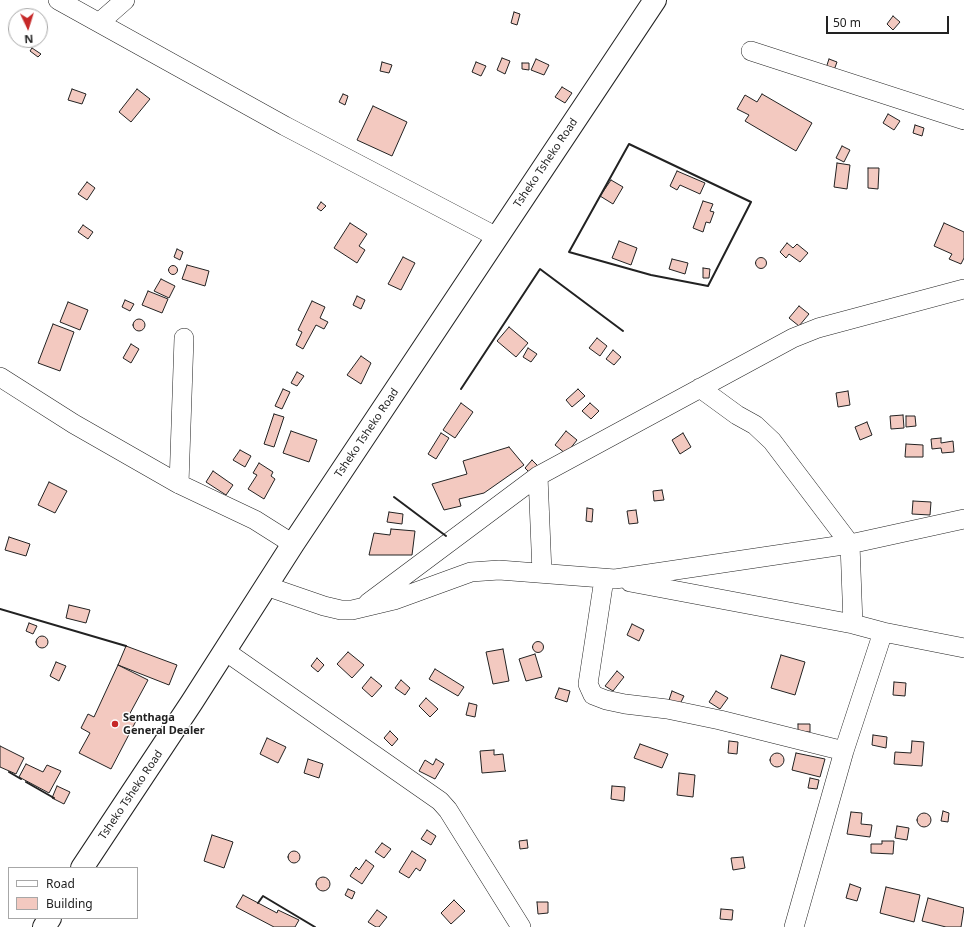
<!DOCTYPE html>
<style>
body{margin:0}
#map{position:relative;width:964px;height:927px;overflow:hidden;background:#fff;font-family:"Noto Sans",sans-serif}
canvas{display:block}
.legend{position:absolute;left:8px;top:867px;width:130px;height:52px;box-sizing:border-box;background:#fff;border:1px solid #a7a7a7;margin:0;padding:5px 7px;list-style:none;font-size:12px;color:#222}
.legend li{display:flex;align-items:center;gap:8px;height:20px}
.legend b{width:20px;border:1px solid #a7a7a7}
.north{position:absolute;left:8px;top:8px;width:40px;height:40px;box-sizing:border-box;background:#fff;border:1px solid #a7a7a7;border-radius:50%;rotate:176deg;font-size:11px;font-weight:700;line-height:16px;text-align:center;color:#222}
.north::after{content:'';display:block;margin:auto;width:14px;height:18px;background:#c62828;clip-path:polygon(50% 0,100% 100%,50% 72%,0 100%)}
.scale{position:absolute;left:826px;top:16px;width:123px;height:18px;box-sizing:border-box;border:2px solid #222;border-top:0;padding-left:5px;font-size:12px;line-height:14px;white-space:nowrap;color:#222;-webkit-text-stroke:3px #fff;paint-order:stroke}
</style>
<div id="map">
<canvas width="964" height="927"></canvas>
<ul class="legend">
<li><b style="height:5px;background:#fff"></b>Road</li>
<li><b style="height:11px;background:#f3c9c0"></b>Building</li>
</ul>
<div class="north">N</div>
<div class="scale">50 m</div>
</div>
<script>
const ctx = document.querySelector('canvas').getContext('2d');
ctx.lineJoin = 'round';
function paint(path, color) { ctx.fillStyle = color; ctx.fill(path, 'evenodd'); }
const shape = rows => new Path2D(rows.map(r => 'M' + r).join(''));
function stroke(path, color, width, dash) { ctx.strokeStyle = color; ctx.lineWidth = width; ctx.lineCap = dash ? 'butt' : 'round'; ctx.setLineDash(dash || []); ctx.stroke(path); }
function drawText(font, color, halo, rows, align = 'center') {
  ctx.font = font + ' "Noto Sans",sans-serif'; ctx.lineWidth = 3; ctx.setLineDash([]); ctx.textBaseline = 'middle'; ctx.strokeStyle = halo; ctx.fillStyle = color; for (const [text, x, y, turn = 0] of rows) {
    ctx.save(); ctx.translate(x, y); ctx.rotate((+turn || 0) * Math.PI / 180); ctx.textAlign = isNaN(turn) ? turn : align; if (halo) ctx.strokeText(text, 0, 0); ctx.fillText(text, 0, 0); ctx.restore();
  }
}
const building = shape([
 [514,12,520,14,517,25,511,23,514,12],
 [893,16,900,22,893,30,887,24,893,16],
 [32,48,41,54,38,57,30,51,32,48],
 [502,58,510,61,505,74,497,70,502,58],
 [536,59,549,65,544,75,531,70,536,59],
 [829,59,837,62,833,73,825,71,829,59],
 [382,62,392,65,389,73,380,71,382,62],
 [476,62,486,66,481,76,472,72,476,62],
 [522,63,529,63,529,70,522,69,522,63],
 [562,87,572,93,565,103,555,97,562,87],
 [72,89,86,94,82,104,68,100,72,89],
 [137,89,150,99,131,122,119,112,137,89],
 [343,94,348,96,345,105,339,102,343,94],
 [762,94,812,123,796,151,745,121,749,115,737,109,745,95,757,102,762,94],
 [373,106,407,122,392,156,357,140,373,106],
 [888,114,900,121,894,130,883,123,888,114],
 [915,125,924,128,922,136,913,133,915,125],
 [842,146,850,150,844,162,836,158,842,146],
 [837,163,850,165,847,189,834,187,837,163],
 [868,168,879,168,878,189,868,188,868,168],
 [677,171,705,183,700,194,680,185,677,190,670,186,677,171],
 [611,180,623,187,613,204,600,196,611,180],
 [87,182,95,188,87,200,78,194,87,182],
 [703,201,713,204,710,211,714,212,710,223,706,222,703,232,693,228,703,201],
 [321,202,326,206,321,211,317,208,321,202],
 [350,223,367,234,359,246,365,250,357,263,334,248,350,223],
 [944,223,964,232,964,258,961,264,949,259,952,254,934,246,944,223],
 [83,225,93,232,88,239,78,232,83,225],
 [619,241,637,248,631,265,612,258,619,241],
 [787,243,793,248,797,244,808,253,800,262,789,254,786,258,780,252,787,243],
 [177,249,183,252,180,260,174,257,177,249],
 [403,257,415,263,401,290,388,284,403,257],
 '755.5 263a5.5 5.5 0 1 1 11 0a5.5 5.5 0 1 1-11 0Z',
 [672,259,688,263,685,274,669,269,672,259],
 [187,265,209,271,205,286,182,279,187,265],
 '168.5 270a4.5 4.5 0 1 1 9 0a4.5 4.5 0 1 1-9 0Z',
 [703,268,710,269,709,278,703,278,703,268],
 [161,279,175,286,169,298,154,291,161,279],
 [148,291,168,299,162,313,142,305,148,291],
 [357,296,365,300,361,309,353,305,357,296],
 [125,300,134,304,130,311,122,307,125,300],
 [312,301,325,307,320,318,328,322,324,329,316,325,303,349,296,345,302,332,298,330,312,301],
 [68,302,88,310,80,330,60,322,68,302],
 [799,306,809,314,799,326,789,318,799,306],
 '133 325a6 6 0 1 1 12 0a6 6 0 1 1-12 0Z',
 [53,324,74,332,60,371,38,363,53,324],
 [509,327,528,343,516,357,497,341,509,327],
 [597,338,607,346,600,356,589,348,597,338],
 [131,344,139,349,131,363,123,358,131,344],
 [528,348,537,354,531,362,523,357,528,348],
 [613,350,621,357,614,365,606,359,613,350],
 [361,356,371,363,361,384,347,375,361,356],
 [297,372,304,376,297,386,291,383,297,372],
 [283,389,290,392,282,409,275,406,283,389],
 [578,389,585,396,572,407,566,400,578,389],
 [848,391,850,405,838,407,836,393,848,391],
 [461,403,473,412,455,438,443,430,461,403],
 [590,403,599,411,591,419,582,411,590,403],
 [274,414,284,417,274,447,264,444,274,414],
 [903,415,904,428,891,429,890,416,903,415],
 [906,416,915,416,916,426,906,427,906,416],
 [867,422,872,435,860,440,855,427,867,422],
 [291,431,317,440,309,462,283,453,291,431],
 [566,431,577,440,566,454,555,445,566,431],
 [441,433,449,438,436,459,428,454,441,433],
 [683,433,691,447,680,454,672,440,683,433],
 [941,438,941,443,953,441,954,452,942,453,941,448,932,449,931,439,941,438],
 [906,444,923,445,923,457,905,457,906,444],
 [509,447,524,465,484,493,459,499,461,506,444,510,432,484,467,474,463,461,509,447],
 [240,450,251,456,245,467,233,460,240,450],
 [532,460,539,467,531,474,525,468,532,460],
 [259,463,273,472,271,476,275,479,264,499,248,489,257,475,253,473,259,463],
 [213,471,233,485,226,495,206,482,213,471],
 [49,482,67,491,55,513,38,505,49,482],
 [662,490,664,500,654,501,653,491,662,490],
 [913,501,931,502,930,515,912,514,913,501],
 [587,508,593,509,592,522,586,521,587,508],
 [636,510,638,523,629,524,627,511,636,510],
 [389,512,403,514,402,524,387,522,389,512],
 [391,529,415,531,412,555,369,555,374,533,390,535,391,529],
 [9,537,30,544,26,556,5,550,9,537],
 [69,605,90,610,86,623,66,618,69,605],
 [29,623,37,626,33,634,26,631,29,623],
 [632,624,644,630,639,641,627,635,632,624],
 '36 642a6 6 0 1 1 12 0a6 6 0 1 1-12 0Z',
 '532.5 647a5.5 5.5 0 1 1 11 0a5.5 5.5 0 1 1-11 0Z',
 [126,646,177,665,169,685,118,665,126,646],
 [503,649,509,681,493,684,486,652,503,649],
 [348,652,364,665,352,678,337,664,348,652],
 [535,654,542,677,526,681,519,659,535,654],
 [781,655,805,662,795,695,771,688,781,655],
 [317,658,324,665,318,672,311,666,317,658],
 [56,662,66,666,59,681,50,676,56,662],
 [118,665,148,680,128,717,136,721,111,769,79,753,90,733,81,728,88,714,94,717,118,665],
 [435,669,464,687,458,696,429,679,435,669],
 [617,671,624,677,613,691,605,686,617,671],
 [371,677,382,686,372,697,362,688,371,677],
 [401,680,410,688,405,695,395,688,401,680],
 [894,682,906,683,905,696,893,695,894,682],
 [559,688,570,691,567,702,555,698,559,688],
 [672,691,684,696,680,704,669,700,672,691],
 [716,691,728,698,720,709,709,702,716,691],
 [426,698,438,709,430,717,419,706,426,698],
 [469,703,477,705,475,717,466,715,469,703],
 [798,724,810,724,810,732,798,732,798,724],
 [390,731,398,739,392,746,384,738,390,731],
 [873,735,887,737,886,748,872,745,873,735],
 [267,738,286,747,278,763,260,754,267,738],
 [729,741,738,742,737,754,728,753,729,741],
 [912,741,924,742,922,766,894,764,895,752,911,753,912,741],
 [640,744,668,754,662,768,634,758,640,744],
 [0,746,24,758,16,774,0,767,0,746],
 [494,750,494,755,503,754,505,770,506,771,482,773,480,751,494,750],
 '770 760a7 7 0 1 1 14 0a7 7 0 1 1-14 0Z',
 [796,753,825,759,820,777,792,770,796,753],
 [308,759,323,764,319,778,304,773,308,759],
 [436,759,444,764,435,779,419,771,425,760,433,765,436,759],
 [26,764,43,772,47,765,61,771,49,793,19,777,26,764],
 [679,773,695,775,693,797,677,795,679,773],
 [810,778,819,780,817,789,808,788,810,778],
 [57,786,70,792,64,804,52,798,57,786],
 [612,786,625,787,624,801,611,799,612,786],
 [943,811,949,813,948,822,941,821,943,811],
 [851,812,862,813,861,824,872,825,870,837,847,834,851,812],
 '917 820a7 7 0 1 1 14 0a7 7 0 1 1-14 0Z',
 [897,826,909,828,907,840,895,838,897,826],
 [427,830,436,836,431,845,421,839,427,830],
 [212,835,233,842,224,868,204,861,212,835],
 [527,840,528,848,520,849,519,841,527,840],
 [882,841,894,841,893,854,871,853,871,844,882,844,882,841],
 [382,843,391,849,384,858,375,852,382,843],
 '288 857a6 6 0 1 1 12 0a6 6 0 1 1-12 0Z',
 [412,851,426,860,420,871,416,868,409,878,399,872,412,851],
 [743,857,745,868,733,870,731,858,743,857],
 [366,860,374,866,362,884,350,876,356,867,359,870,366,860],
 '316 884a7 7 0 1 1 14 0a7 7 0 1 1-14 0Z',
 [850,884,861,888,857,901,846,898,850,884],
 [886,887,920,895,914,922,880,913,886,887],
 [348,889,355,892,352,899,345,895,348,889],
 [243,895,277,913,278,910,299,920,295,927,274,927,236,907,243,895],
 [928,898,964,908,961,927,946,927,922,921,928,898],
 [454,900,465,911,451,924,441,913,454,900],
 [537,902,548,902,548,913,538,914,537,902],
 [721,909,733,910,732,920,720,919,721,909],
 [377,910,387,917,379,927,376,927,368,922,377,910]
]);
const minor = shape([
 [58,0,285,126,497,237],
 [100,22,125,0],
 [751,51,964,120],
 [0,377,74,424,179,484,255,520,293,544],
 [700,388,737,415,755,425,772,441,850,544,853,624],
 [538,476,542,573],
 [179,484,184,338],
 [604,579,588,684,593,695,606,700,625,704,667,709,720,720,844,751],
 [630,582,853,624,883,632,964,648],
 [266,586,324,606,341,610,352,610,394,600,471,572,499,570,615,579,850,544,964,519],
 [368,603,538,476,793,338,818,328,964,289],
 [225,651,440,801,448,810,521,927],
 [794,927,844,751,883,632]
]);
const highway = shape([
 [82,868,192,702,293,544,655,0],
 [44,927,50,918]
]);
const wall = shape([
 [629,144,751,202,708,286,651,275,569,252,629,144],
 [461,389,540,269,623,331],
 [394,497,446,536],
 [0,609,126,646],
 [9,772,21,779],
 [26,782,54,798],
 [258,903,263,896,315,927]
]);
const markers = [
 [115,724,4,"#c62828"]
];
const streetNames = [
 ["Tsheko Tsheko Road",546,163,-56],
 ["Tsheko Tsheko Road",367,433,-56],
 ["Tsheko Tsheko Road",131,795,-56]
];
const poiNames = [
 ["Senthaga",123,718],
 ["General Dealer",123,731]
];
paint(building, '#f3c9c0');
stroke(building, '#222', 1);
stroke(minor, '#222', 20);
stroke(highway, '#222', 24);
stroke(minor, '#fff', 19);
stroke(highway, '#fff', 22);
stroke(wall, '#222', 2);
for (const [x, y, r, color] of markers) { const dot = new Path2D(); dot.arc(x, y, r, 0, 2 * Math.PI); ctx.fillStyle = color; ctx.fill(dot); stroke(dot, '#fff', 1.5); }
drawText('11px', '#222', '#fff', streetNames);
drawText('bold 11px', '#222', '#fff', poiNames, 'left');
</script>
